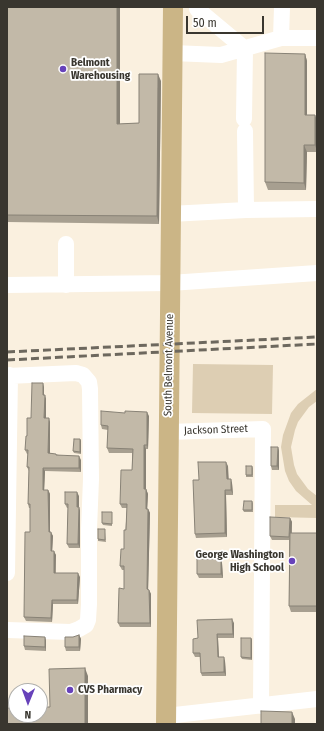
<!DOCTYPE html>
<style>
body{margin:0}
#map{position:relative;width:324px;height:731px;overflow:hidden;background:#faf0df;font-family:"Fira Sans Condensed",sans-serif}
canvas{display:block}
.frame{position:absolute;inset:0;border:8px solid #39362f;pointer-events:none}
.north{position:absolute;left:8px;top:683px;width:40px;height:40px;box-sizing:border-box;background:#fff;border:1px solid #b0afac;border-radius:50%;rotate:181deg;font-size:11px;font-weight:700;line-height:16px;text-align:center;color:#39362f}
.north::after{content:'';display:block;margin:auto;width:14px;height:18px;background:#6742ba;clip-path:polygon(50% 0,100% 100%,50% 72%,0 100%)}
.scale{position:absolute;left:186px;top:16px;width:78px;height:18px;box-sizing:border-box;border:2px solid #39362f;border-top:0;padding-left:5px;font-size:12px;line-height:14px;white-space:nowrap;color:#39362f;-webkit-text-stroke:3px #fff;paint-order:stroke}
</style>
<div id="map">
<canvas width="324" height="731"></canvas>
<div class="frame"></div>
<div class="north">N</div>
<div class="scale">50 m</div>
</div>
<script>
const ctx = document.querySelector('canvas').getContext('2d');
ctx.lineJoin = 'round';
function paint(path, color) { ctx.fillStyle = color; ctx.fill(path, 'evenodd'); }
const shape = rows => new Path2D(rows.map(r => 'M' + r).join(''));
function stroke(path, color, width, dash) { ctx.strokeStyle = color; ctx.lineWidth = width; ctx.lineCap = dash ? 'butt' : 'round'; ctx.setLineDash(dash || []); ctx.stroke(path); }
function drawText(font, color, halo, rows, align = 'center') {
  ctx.font = font + ' "Fira Sans Condensed",sans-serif'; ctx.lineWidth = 3.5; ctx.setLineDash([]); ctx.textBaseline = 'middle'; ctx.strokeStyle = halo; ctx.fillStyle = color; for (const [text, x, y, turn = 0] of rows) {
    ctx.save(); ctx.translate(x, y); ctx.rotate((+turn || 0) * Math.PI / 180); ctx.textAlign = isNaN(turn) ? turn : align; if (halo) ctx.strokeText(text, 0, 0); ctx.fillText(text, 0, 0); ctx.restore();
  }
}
const green = shape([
 [193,364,273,365,272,414,192,413],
 [317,389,317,401,309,407,298,422,295,430,291,447,294,465,297,474,308,489,317,496,317,518,275,517,275,505,312,505,296,491,289,481,285,471,281,447,283,435,291,413,298,404]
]);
const minor = shape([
 [197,7,197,9,245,49,244,119],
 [281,38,282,7],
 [172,53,221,55,281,38,317,38],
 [245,131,246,210],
 [170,214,246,210,317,209],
 [66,244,66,285],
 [7,285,170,283,317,273],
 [7,376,76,373,83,375,89,382,90,389,91,479,89,529,89,604,88,620,86,625,79,629,71,632,7,630],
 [168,432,263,429,261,706],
 [7,573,10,375],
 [166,716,317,699]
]);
const major = shape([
 [166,724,173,7]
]);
const rail = shape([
 [7,352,317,337],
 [7,360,317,344]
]);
const wall = shape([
 [7,7,120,7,120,124,139,123,161,81,159,224,7,222],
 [305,54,307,61,307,115,315,115,317,121,317,152,307,152,306,190,268,190,265,182],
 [44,387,44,395,46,399,46,418,50,422,50,453,81,460,81,472,45,471,44,490,48,490,50,494,50,532,53,536,52,551,56,555,56,573,80,577,78,604,53,604,52,622,26,621,24,617,30,532,30,508,29,508,28,504,29,471,27,467,28,454,27,454,25,450,27,436,31,418],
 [149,416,148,449,146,449,146,489,148,494,147,509,148,509,150,513,148,590,149,590,151,594,151,627,120,627,118,623,124,589,124,570,122,570,120,566,124,549,127,508,122,508,120,504,132,470,132,453,109,453,107,448,108,430,102,429,101,425],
 [80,439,81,441,81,454,74,453,73,451],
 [278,447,279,451,279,470,272,470,271,466],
 [228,466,228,479,232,483,233,495,226,495,227,537,196,538,195,534,199,480],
 [252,466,253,468,253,477,246,477,246,475],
 [79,496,79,507,80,511,80,548,69,548,67,544,68,508,67,508,65,504],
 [252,501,253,503,253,512,244,512,243,510],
 [112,512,112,526,103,525,102,523],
 [290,518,292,522,292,533,317,533,317,612,291,612,289,606,289,540,272,540,270,536],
 [105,532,106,542,98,541,98,539],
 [222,563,223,578,199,578,197,574],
 [234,623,234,638,218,638,219,657,225,661,226,676,202,676,201,673,200,657,195,657,193,653,198,638],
 [79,635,81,639,80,651,66,651,65,647],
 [45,637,46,641,46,651,25,650,24,646],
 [251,638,252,640,252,660,242,659,241,657]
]);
const shadedWall = shape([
 [117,7,120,7,120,132,117,124],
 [305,54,307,61,307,122,305,115],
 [158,74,161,81,159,224,157,216],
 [315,115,317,121,317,151,315,145],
 [304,145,307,152,306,190,304,183],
 [43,383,44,387,44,399,43,395],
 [45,395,46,399,46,422,44,418],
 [147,412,149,416,148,449,147,445],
 [49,418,50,422,50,457,48,453],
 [80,439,81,441,81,454,80,452],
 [144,445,146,449,146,494,144,489],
 [278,447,279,451,279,470,277,466],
 [79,456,81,460,81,472,79,468],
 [226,462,228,466,229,483,227,479],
 [43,468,45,471,44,494,43,490],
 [231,479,232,483,233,495,231,490],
 [146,489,148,494,147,513,146,509],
 [48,490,50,494,50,536,49,532],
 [225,490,226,495,227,537,225,533],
 [77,492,79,496,79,511,77,507],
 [79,507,80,511,80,548,78,544],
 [148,509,150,513,148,594,147,589],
 [290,518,292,522,291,540,290,537],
 [51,532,53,536,52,555,51,551],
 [54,551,56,555,55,576,54,573],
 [221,559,222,563,223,578,221,574],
 [78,573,80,577,78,604,77,600],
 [149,590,151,594,151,627,150,623],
 [52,600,53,604,52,622,51,618],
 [232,619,234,623,234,638,233,634],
 [217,634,218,638,219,661,218,657],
 [79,635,81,639,80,651,79,647],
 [45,637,46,641,46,651,45,647],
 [251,638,252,640,252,660,251,658],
 [224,657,225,661,226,676,224,672],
 [85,668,88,676,88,724,85,724],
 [292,712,295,719,295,724,292,724]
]);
const building = shape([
 [7,7,117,7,117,124,139,123,139,74,158,74,157,216,7,215,7,7],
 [265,53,305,54,305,115,315,115,315,145,304,145,304,183,265,182,265,53],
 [32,383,43,383,43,395,45,395,44,418,49,418,48,453,56,454,56,455,79,456,79,468,43,468,43,490,48,490,49,532,51,532,51,551,54,551,54,573,78,573,77,600,52,600,51,618,24,617,25,532,30,532,30,504,28,504,29,467,27,467,28,450,25,450,26,436,27,436,27,418,31,418,32,383],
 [101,411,125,413,125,411,147,412,147,445,144,445,144,489,146,489,146,509,148,509,147,589,149,590,150,623,118,623,119,588,124,589,124,566,120,566,121,549,124,549,124,530,126,530,127,504,120,504,121,470,132,470,133,449,107,448,108,426,101,425,101,411],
 [74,439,80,439,80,452,73,451,74,439],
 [271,447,278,447,277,466,271,466,271,447],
 [198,462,226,462,227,479,231,479,231,490,225,490,225,533,195,534,193,480,199,480,198,462],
 [246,466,252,466,252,475,246,475,246,466],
 [65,492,77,492,77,507,79,507,78,544,67,544,68,504,65,504,65,492],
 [244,501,252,501,252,510,243,510,244,501],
 [102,512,112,512,112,524,102,523,102,512],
 [270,517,290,518,289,537,270,536,270,517],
 [98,529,105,529,105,540,98,539,98,529],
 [290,533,317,533,317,606,289,606,290,533],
 [197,559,221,559,221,574,197,574,197,559],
 [232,619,233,634,217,634,218,657,224,657,224,672,201,673,200,653,193,653,193,639,198,638,197,620,232,619],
 [79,635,79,647,65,647,65,637,73,637,79,635],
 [24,636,45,637,45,647,24,646,24,636],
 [241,638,251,638,251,658,241,657,241,638],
 [85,668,85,724,7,724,7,708,16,708,16,715,40,715,40,707,50,707,49,669,85,668],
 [261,711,292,712,292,724,261,724,261,711]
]);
const markers = [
 [63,69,4,"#6742ba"],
 [292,561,4,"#6742ba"],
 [70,690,4,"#6742ba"]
];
const poiNames = [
 ["Belmont",71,63],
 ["Warehousing",71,76],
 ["George Washington",284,555,"right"],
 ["High School",284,568,"right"],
 ["CVS Pharmacy",78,690]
];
const streetNames = [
 ["South Belmont Avenue",169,365,-89],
 ["Jackson Street",216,430,-2]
];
paint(green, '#ddceb3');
stroke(minor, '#fff', 16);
stroke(major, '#cbb586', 20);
stroke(rail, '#6d685e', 3, [8, 4]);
paint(wall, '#a79f90');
paint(shadedWall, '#888276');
paint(building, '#c2b9a8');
stroke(building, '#888276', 1);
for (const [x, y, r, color] of markers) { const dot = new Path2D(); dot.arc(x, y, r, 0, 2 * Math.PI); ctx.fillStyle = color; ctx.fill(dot); stroke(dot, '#fff', 1.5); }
drawText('bold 11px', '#39362f', '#fff', poiNames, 'left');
drawText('11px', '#39362f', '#fff', streetNames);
</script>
